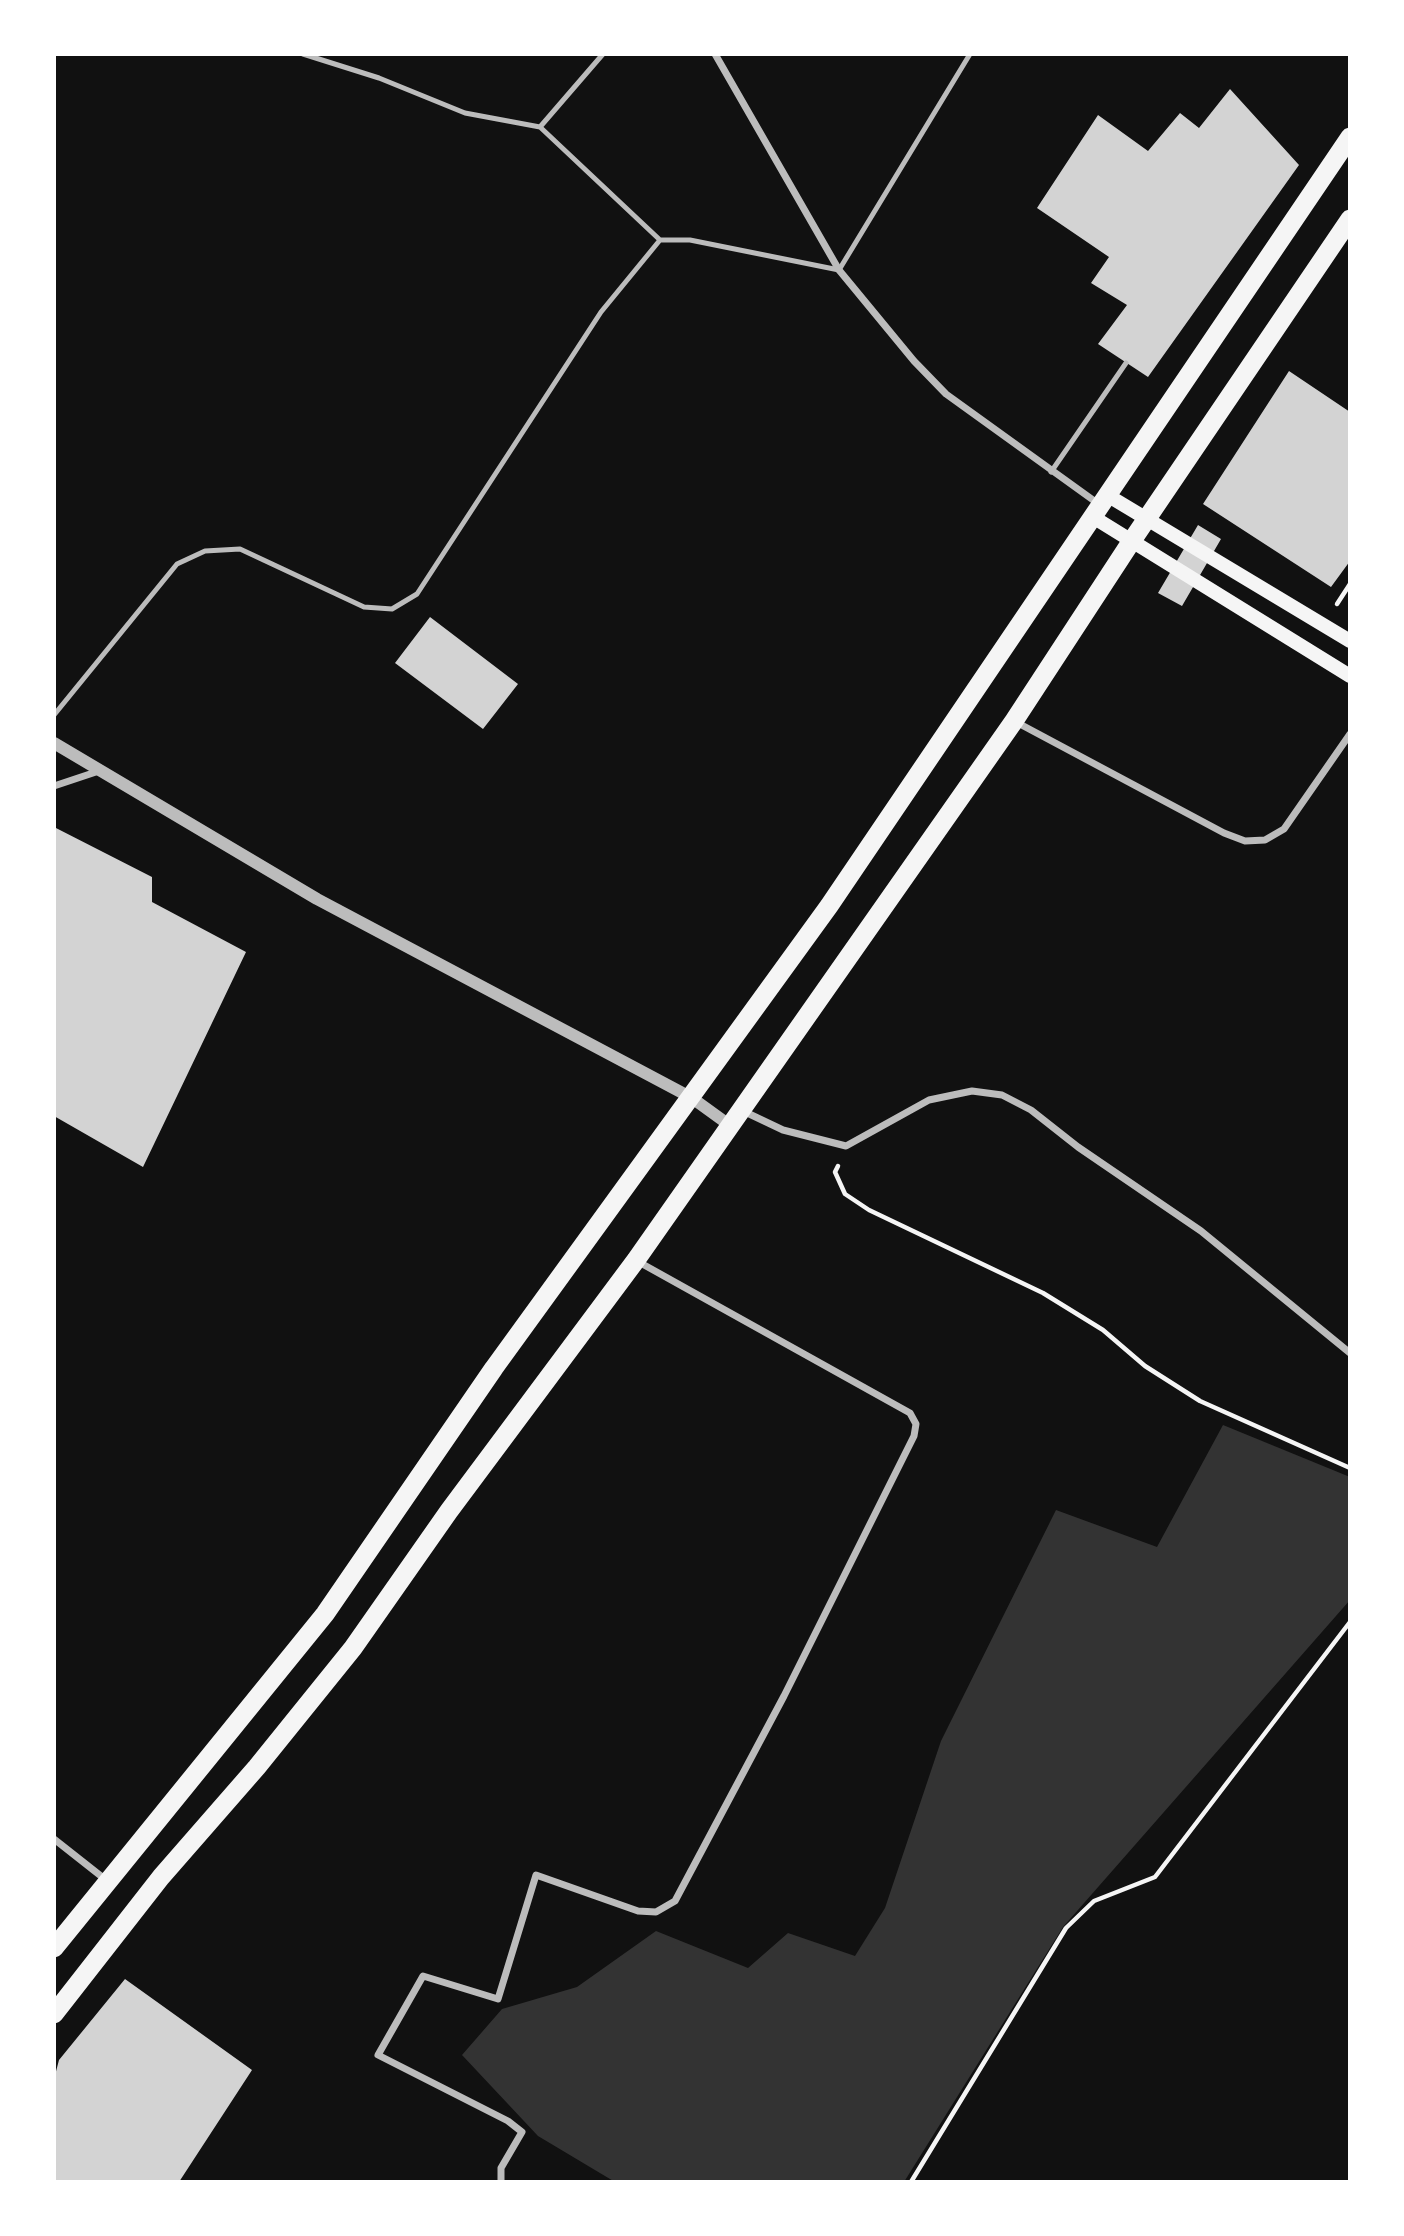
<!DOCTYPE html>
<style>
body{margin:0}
#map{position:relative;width:1404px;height:2236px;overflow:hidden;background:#111;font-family:Raleway,sans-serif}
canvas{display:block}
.frame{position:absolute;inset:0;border:56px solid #fff;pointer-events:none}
</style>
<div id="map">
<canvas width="1404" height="2236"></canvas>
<div class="frame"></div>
</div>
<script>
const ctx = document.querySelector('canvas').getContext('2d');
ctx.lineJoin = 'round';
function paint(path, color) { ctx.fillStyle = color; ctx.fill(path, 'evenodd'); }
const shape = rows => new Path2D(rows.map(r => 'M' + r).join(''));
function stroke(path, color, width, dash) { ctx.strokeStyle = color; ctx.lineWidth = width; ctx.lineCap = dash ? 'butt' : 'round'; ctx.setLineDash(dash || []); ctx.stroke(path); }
const water = shape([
 [1223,1425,1350,1477,1350,1600,1063,1927,904,2182,615,2182,538,2136,462,2055,502,2009,577,1987,656,1931,748,1968,788,1933,855,1956,885,1908,941,1741,1056,1510,1157,1547]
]);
const building = shape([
 [1230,89,1299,165,1148,377,1098,344,1127,305,1091,283,1109,257,1037,208,1098,115,1148,151,1180,113,1199,128],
 [1289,371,1350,412,1350,561,1331,587,1203,504],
 [1198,525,1221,539,1182,606,1158,593],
 [430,617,518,684,483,729,395,663],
 [54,827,152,877,152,902,246,952,143,1167,54,1116],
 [125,1979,252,2070,179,2182,54,2182,54,2079,59,2060]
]);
const path = shape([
 [1337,604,1350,584],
 [838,1166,835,1172,845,1194,869,1210,1043,1293,1103,1330,1145,1366,1200,1401,1350,1468],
 [911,2182,1066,1928,1094,1901,1155,1877,1350,1622]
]);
const service = shape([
 [303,54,379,78,465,113,540,127,660,240,690,240,839,270,970,54],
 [540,127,603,54],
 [1051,472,1126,363],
 [54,715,177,564,205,551,240,549,364,607,392,609,417,594,601,312,660,240]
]);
const minor = shape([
 [715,54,839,270,914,361,946,394,1100,505],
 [1016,722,1224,833,1245,841,1265,840,1284,829,1350,734],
 [54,786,99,771],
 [743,1111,783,1130,846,1146,929,1100,972,1091,1002,1095,1031,1110,1078,1147,1201,1231,1350,1353],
 [54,1839,106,1880],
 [501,2182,501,2168,522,2132,508,2121,378,2055,423,1976,498,1999,536,1875,638,1911,656,1912,675,1901,784,1696,914,1436,916,1424,910,1413,637,1261]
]);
const tertiary = shape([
 [54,743,317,899,692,1098,732,1127]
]);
const secondary = shape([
 [1107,495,1350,641],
 [1093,517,1350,676]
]);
const trunk = shape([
 [54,1948,325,1614,494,1368,829,906,1350,137],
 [54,2014,161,1877,257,1767,353,1648,449,1511,636,1260,1014,721,1131,542,1350,219]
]);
paint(water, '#333');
paint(building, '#d3d3d3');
stroke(path, '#f5f5f5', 4.5);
stroke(service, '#bcbcbc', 5);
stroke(minor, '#bcbcbc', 7);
stroke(tertiary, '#bcbcbc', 12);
stroke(secondary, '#f5f5f5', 14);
stroke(trunk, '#f5f5f5', 19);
</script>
